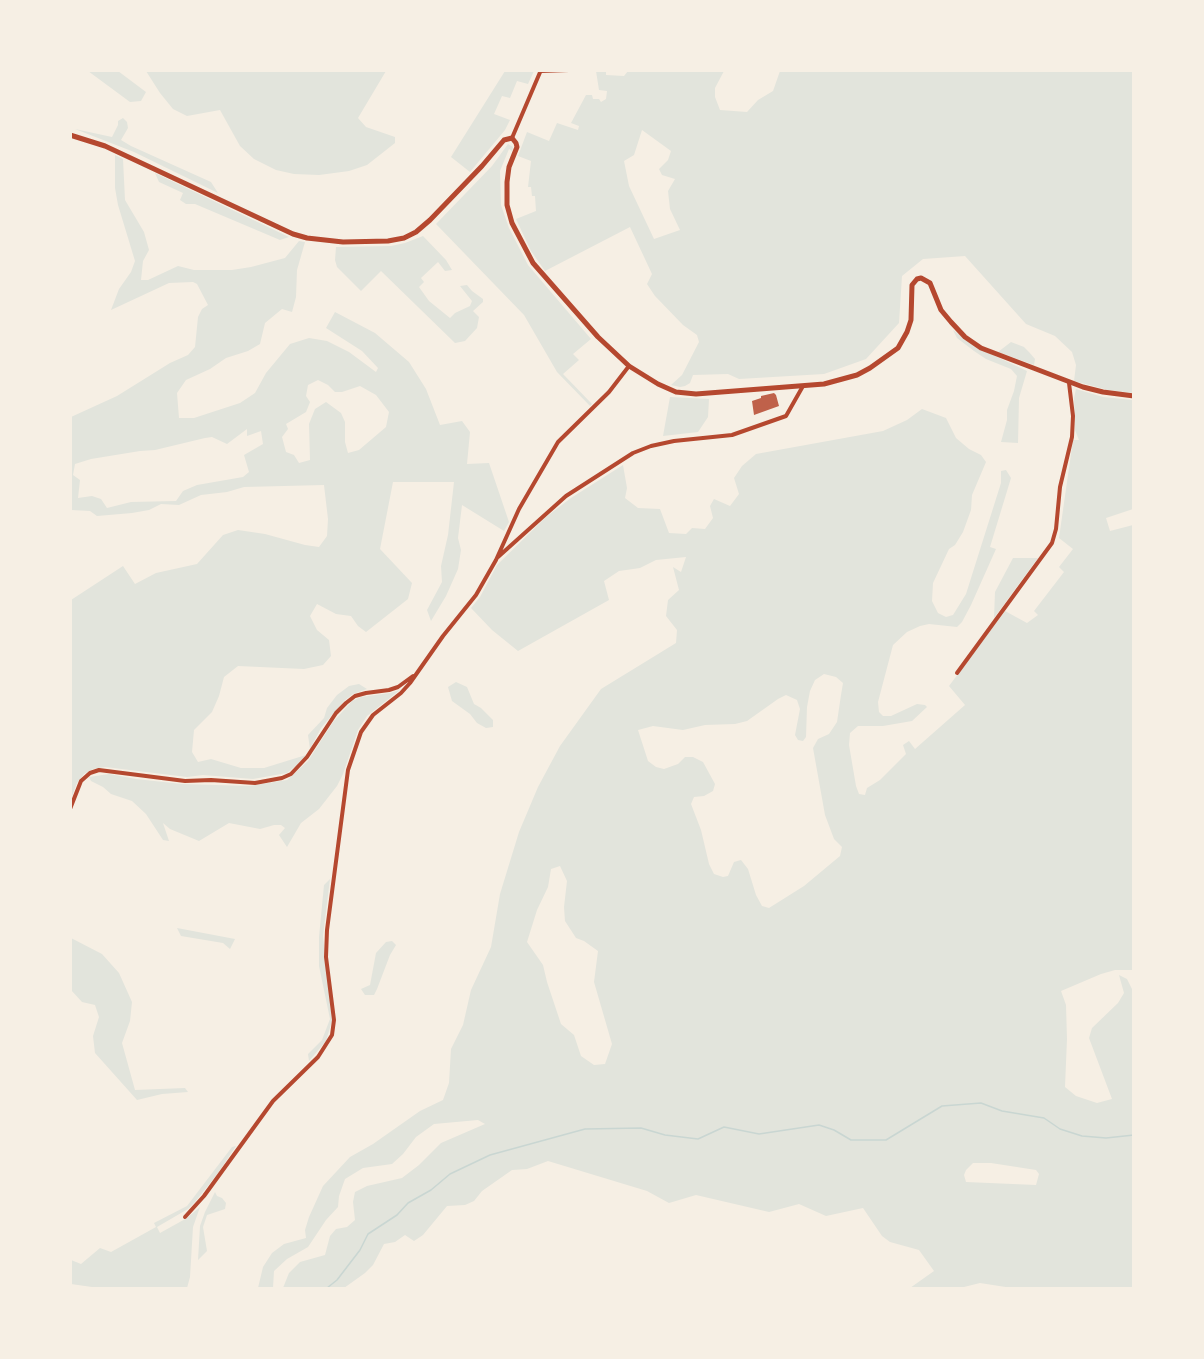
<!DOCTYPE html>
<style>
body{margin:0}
#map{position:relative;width:1204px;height:1359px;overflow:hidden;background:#f6efe4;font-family:"PT Sans Narrow",sans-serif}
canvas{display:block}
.frame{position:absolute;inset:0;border:72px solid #f6efe4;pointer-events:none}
</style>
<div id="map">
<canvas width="1204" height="1359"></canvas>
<div class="frame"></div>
</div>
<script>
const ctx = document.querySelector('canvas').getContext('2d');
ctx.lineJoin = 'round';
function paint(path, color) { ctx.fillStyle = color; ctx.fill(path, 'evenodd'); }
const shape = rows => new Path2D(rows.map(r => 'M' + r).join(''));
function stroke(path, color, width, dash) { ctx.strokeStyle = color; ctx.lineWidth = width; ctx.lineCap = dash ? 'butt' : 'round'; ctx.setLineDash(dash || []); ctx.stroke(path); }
const green = shape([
 [88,71,118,71,146,92,141,101,130,102],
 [146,71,386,71,358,118,366,127,395,137,395,143,367,165,349,171,319,175,294,174,276,170,254,159,240,146,220,110,187,116,173,109,160,93],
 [505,71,534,71,528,84,517,81,510,98,502,96,494,114,510,120,505,130,470,172,451,157],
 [596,71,606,71,606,75,624,76,628,71,724,71,715,88,715,97,720,110,747,112,758,100,773,91,780,71,1133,71,1133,393,1108,390,1074,381,1076,365,1072,352,1055,336,1026,324,965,256,923,259,902,276,899,323,866,359,824,374,739,379,728,374,693,375,690,383,685,386,680,387,671,385,682,375,699,342,697,335,683,325,655,296,647,284,652,274,630,227,545,271,531,251,516,219,536,211,535,196,532,196,531,187,528,187,531,161,518,156,527,132,549,141,557,123,578,130,579,126,571,123,586,95,592,95,593,99,599,99,601,102,606,99,607,91,599,90],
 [642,130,671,151,668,160,659,169,662,175,675,179,668,191,670,209,680,230,654,239,629,186,624,161,634,155],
 [123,118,127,122,128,128,121,140,131,146,211,182,218,193,134,152,75,129,112,137,118,125,118,121],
 [508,144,513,147,512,151,509,149,500,171,501,205,509,228,528,265,591,339,573,354,579,360,563,374,592,404,590,406,557,372,524,315,436,224,492,166],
 [115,155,123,159,125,200,144,232,149,250,143,261,141,280,148,280,178,266,194,270,232,270,251,267,285,258,299,241,305,242,297,270,296,297,292,312,282,309,265,323,260,344,248,351,226,358,210,369,186,380,177,393,179,418,194,418,240,403,255,393,266,373,290,344,309,338,327,341,349,352,376,372,378,368,362,351,326,328,335,312,375,333,409,362,426,389,440,425,462,421,470,432,467,464,489,463,509,522,504,531,462,505,458,538,461,550,458,569,446,596,431,621,427,610,442,582,441,566,448,535,454,482,393,482,380,549,412,583,408,599,366,632,358,626,351,616,336,614,317,604,310,616,317,630,329,640,331,656,323,665,304,669,238,666,224,677,219,696,212,712,194,730,192,752,198,762,211,759,241,768,264,768,306,755,297,765,287,773,253,779,203,775,187,777,105,767,93,769,84,774,77,783,71,799,71,600,123,566,135,584,156,573,197,564,223,535,238,530,265,534,305,545,319,547,327,536,328,519,324,485,244,487,227,492,201,495,179,505,161,504,149,510,132,513,97,516,90,511,71,510,71,417,117,396,170,363,188,355,195,347,198,317,202,309,208,305,197,284,193,282,169,283,111,310,119,289,131,272,135,261,118,205,115,188],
 [318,380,328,385,335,392,342,392,360,386,376,395,389,412,386,427,359,450,348,453,345,442,345,422,341,413,326,402,315,409,309,424,310,460,299,463,294,455,286,452,282,437,288,429,286,424,306,412,310,402,306,396,308,385],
 [247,429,247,436,261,431,263,444,244,455,249,472,243,477,197,485,183,491,176,501,131,502,107,508,101,499,92,496,78,498,80,480,73,475,75,464,91,459,140,451,155,450,205,438,212,437,227,444],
 [155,173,289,237,280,240,195,204,186,204,180,200,183,193,159,182],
 [423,236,446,260,452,270,445,271,438,262,421,278,424,282,419,287,429,301,450,318,455,313,470,306,472,301,460,286,467,285,472,291,483,299,483,302,473,311,479,317,477,328,465,341,455,343,381,271,361,291,337,267,335,260,336,247,391,246,405,243],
 [953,330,980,349,1027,371,1019,398,1018,443,1001,442,1007,420,1007,410,1014,391,1017,376,1011,369,986,359,974,351,957,338],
 [1011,342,1024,347,1029,352,1035,359,1034,365,998,352],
 [1076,389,1103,397,1133,400,1133,509,1106,518,1110,531,1133,525,1133,970,1115,970,1101,974,1061,991,1066,1005,1067,1039,1065,1087,1076,1096,1097,1103,1112,1099,1089,1038,1092,1028,1118,1003,1124,993,1119,975,1127,979,1132,989,1134,998,1133,1288,1012,1288,980,1283,960,1288,910,1288,934,1271,919,1250,890,1242,882,1236,863,1208,826,1216,799,1204,769,1212,696,1195,669,1203,647,1191,548,1161,527,1169,512,1170,482,1191,474,1201,465,1205,447,1206,423,1235,414,1241,405,1235,395,1242,384,1244,373,1265,365,1273,344,1288,283,1288,289,1273,300,1262,325,1255,330,1236,336,1229,347,1227,355,1220,353,1202,355,1192,367,1186,402,1178,419,1165,441,1143,485,1124,478,1120,434,1124,416,1137,403,1154,392,1164,363,1168,345,1179,339,1196,338,1207,326,1220,308,1247,287,1259,274,1271,273,1288,258,1288,263,1267,272,1253,284,1244,306,1238,305,1230,309,1217,323,1186,350,1157,373,1144,420,1111,443,1100,449,1083,451,1049,463,1025,471,990,491,947,500,894,519,832,538,787,560,746,601,689,676,643,677,630,666,616,668,600,679,590,673,567,681,572,686,557,656,560,640,568,619,571,604,581,609,600,518,651,492,630,471,608,480,597,497,565,546,517,571,498,623,465,627,488,625,498,638,508,660,509,669,533,686,534,692,528,705,529,713,518,710,506,714,499,730,506,739,494,734,478,742,466,756,454,883,431,907,420,922,409,946,418,956,438,969,449,981,455,986,462,972,495,971,510,963,532,955,545,949,549,933,583,932,601,938,613,946,617,953,615,966,594,1001,483,1001,471,1006,470,1011,478,990,547,996,549,971,605,962,622,957,627,929,624,920,626,907,632,893,645,878,702,879,712,883,716,891,716,917,704,925,705,927,707,912,721,883,726,858,726,850,733,849,745,856,786,859,794,865,795,867,788,880,780,906,754,903,745,909,741,915,749,965,705,949,686,1005,611,1027,623,1038,615,1034,611,1064,572,1059,567,1073,549,1059,538,1073,440,1079,440,1075,430,1074,398],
 [824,674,836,677,843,683,841,695,837,722,829,734,818,739,813,748,825,815,834,839,842,847,840,856,804,886,769,908,762,906,756,895,748,869,741,860,734,862,728,876,723,877,714,874,709,864,701,830,691,804,694,797,704,796,713,791,715,784,703,762,693,757,685,757,678,764,664,769,656,767,648,761,638,730,653,726,683,730,705,725,735,724,747,721,778,699,786,695,797,700,800,709,795,735,798,740,803,741,806,737,807,707,810,691,815,680],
 [560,866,567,881,564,907,565,921,576,938,584,941,598,951,594,982,612,1044,605,1064,594,1065,581,1056,574,1035,561,1024,547,982,543,965,527,942,537,910,548,887,551,869],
 [973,1163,991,1163,1036,1170,1039,1174,1036,1185,966,1182,964,1175,966,1170],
 [670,397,709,399,708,417,698,432,663,436],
 [1013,558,1038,558,994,618,995,592],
 [456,682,467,687,474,704,481,708,493,720,493,727,486,728,477,723,470,714,452,701,448,687],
 [359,684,367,689,353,694,344,701,321,728,310,749,308,735,324,718,327,708,337,695,349,686],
 [400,690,367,716,358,730,343,774,337,786,319,809,301,823,287,847,279,835,285,828,281,825,274,825,260,829,229,823,199,841,170,829,163,823,169,841,163,840,146,814,132,801,111,794,103,787,91,781,89,777,109,774,136,779,182,784,249,786,287,780,308,761,333,722,352,701,361,697,390,693],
 [330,879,323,936,332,1021,326,1041,309,1061,308,1054,322,1040,330,1019,319,966,319,937,324,885],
 [177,928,235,939,230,949,223,943,181,936],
 [71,938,102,954,119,973,132,1002,130,1021,122,1043,135,1090,185,1088,188,1092,162,1094,137,1100,95,1053,93,1036,99,1017,95,1005,82,1002,71,990],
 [392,941,396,945,390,955,377,989,374,995,365,995,361,989,370,985,376,953,386,942],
 [236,1146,218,1173,195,1202,188,1209,157,1227,160,1233,187,1218,200,1207,193,1227,190,1277,187,1288,99,1288,71,1284,71,1260,81,1264,100,1248,111,1252,156,1227,154,1223,187,1206,232,1147],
 [215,1192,217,1196,222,1198,226,1203,225,1209,207,1215,203,1227,207,1251,198,1260,200,1226,205,1212]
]);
const stream = shape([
 [327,1288,337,1280,360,1250,368,1234,397,1215,408,1203,431,1190,450,1174,490,1155,585,1129,641,1128,665,1135,698,1139,724,1127,759,1134,819,1125,834,1130,851,1140,886,1140,942,1106,981,1103,1002,1111,1044,1118,1060,1129,1082,1136,1106,1138,1134,1135]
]);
const building = shape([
 [774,393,776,395,779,406,754,415,752,401,761,398,761,396]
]);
const minor = shape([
 [541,71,569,70],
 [512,138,541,70],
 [498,557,566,496,633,453,651,446,674,441,732,435,786,416,803,386],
 [957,673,1052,543,1056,529,1060,487,1072,437,1073,416,1069,383],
 [70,809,81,781,90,773,99,770,185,781,211,780,255,783,282,778,291,774,307,757,336,713,346,703,355,696,366,693,389,690,398,687,413,676],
 [185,1217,204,1196,273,1101,318,1057,332,1035,334,1020,326,957,327,930,348,770,361,732,373,715,401,693,410,683,443,636,476,595,496,560,519,509,558,442,609,392,629,366]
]);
const secondary = shape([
 [70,135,105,146,293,234,307,238,343,242,388,241,404,238,416,232,430,220,482,166,504,140,512,138,516,143,517,147,509,167,507,182,507,205,512,223,533,263,598,337,629,366,658,384,676,392,696,394,824,384,857,375,870,368,898,348,907,332,911,320,912,285,917,279,921,278,930,283,941,310,951,322,965,337,981,348,1083,387,1103,392,1134,396]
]);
paint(green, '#e2e4dc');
stroke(stream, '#c9d6d2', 1.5);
paint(building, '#bf614a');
stroke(minor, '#b5482f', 4);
stroke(secondary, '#b5482f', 5);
</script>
